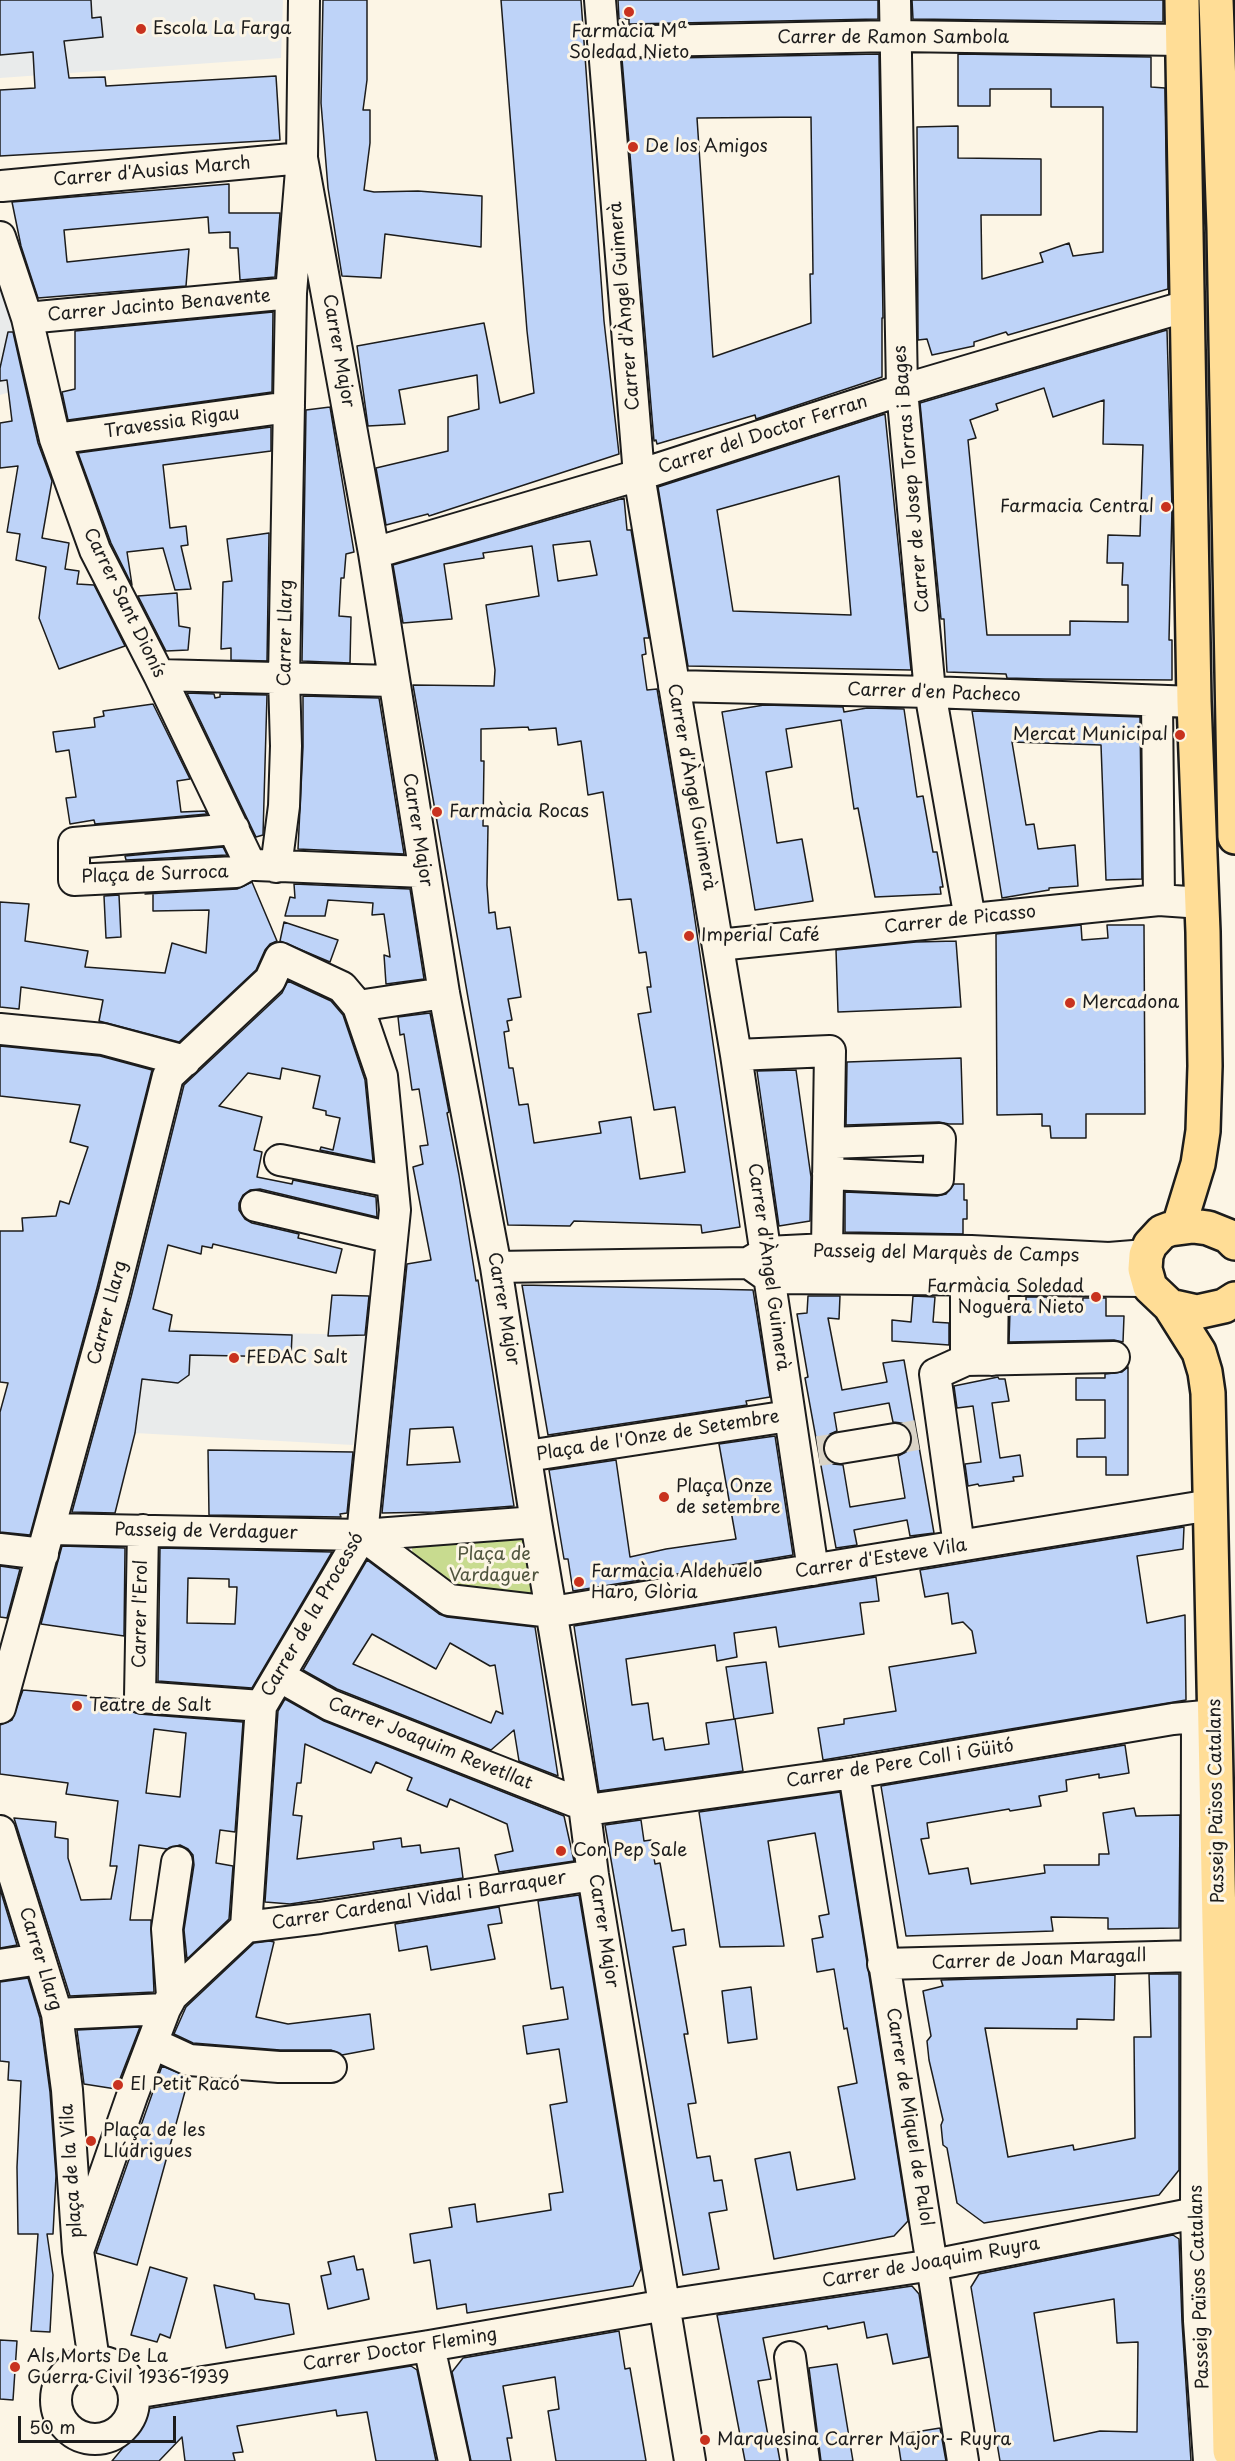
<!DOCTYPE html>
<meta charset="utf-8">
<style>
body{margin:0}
#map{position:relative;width:1235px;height:2461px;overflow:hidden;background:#fcf5e5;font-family:"Playpen Sans",sans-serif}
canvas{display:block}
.scale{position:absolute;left:18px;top:2416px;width:158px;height:27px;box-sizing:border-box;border:3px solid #1c1c1c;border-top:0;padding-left:8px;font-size:18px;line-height:21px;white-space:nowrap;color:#1c1c1c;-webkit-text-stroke:4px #fcf5e5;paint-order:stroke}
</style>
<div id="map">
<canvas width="1235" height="2461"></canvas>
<div class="scale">50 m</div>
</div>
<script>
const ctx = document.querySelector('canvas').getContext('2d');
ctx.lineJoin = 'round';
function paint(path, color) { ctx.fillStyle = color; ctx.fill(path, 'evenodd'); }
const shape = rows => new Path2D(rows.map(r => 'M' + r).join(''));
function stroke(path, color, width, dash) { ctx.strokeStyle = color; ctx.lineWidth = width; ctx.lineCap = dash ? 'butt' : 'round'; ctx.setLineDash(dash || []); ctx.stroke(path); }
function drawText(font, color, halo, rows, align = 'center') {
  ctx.font = font + ' "Playpen Sans",sans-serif'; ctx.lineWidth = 6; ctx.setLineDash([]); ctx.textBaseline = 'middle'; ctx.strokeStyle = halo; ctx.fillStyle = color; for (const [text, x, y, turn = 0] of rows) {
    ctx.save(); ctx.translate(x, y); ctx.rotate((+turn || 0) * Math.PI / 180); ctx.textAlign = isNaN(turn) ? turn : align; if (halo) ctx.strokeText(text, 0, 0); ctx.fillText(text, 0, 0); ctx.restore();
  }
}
const built = shape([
 [0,0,283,0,281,58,0,78],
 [0,262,33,385,0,395],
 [116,1313,182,1331,368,1335,353,1445,135,1433,138,1406,92,1401]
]);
const green = shape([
 [517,1533,522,1539,534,1601,453,1591,413,1566,412,1547,421,1539]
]);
const building = shape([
 [0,0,91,0,92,18,101,17,103,37,64,41,69,78,105,77,106,86,276,76,280,140,0,156,0,90,35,88,33,52,0,55,0,0],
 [323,0,367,0,367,80,363,110,370,110,370,143,364,190,374,192,418,191,482,196,481,247,385,234,381,278,342,276,328,188,321,103,323,0],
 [501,0,581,0,604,321,619,454,429,516,428,514,386,525,376,468,448,451,448,417,479,409,477,375,399,390,405,424,368,426,357,346,484,323,500,403,534,393,527,331,501,0],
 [618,0,878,0,878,19,629,24,629,19,619,19,618,0],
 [912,0,1163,0,1163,22,913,19,912,0],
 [879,54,883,318,882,318,882,377,756,419,755,415,657,444,656,440,654,441,622,59,879,54],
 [811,117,813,274,810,274,811,323,713,357,697,118,811,117],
 [958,54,1151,57,1151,87,1165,88,1168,289,1008,335,1006,332,974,342,974,346,932,355,927,339,918,340,917,127,958,126,958,158,1041,159,1041,215,981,215,982,279,1043,262,1040,253,1069,243,1073,256,1103,252,1103,107,1051,107,1051,89,990,89,990,106,958,106,958,54],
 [229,184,229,213,280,213,275,277,240,280,238,248,230,248,230,232,209,233,208,217,64,230,67,262,189,249,186,286,38,298,21,246,12,202,229,184],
 [273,312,272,392,68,420,62,392,75,389,75,331,273,312],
 [1167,330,1172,508,1169,640,1172,640,1172,680,1045,679,1007,678,1006,674,947,672,944,619,941,619,920,403,1167,330],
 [1044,388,1053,417,1104,400,1103,444,1143,445,1140,536,1108,535,1107,563,1123,563,1122,585,1128,585,1128,622,1070,621,1070,635,987,635,968,440,976,438,970,420,998,410,996,404,1044,388],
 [8,332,13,332,38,443,52,481,42,538,69,543,65,569,79,571,77,584,94,585,125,646,59,669,39,618,46,567,16,560,20,534,7,532,18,466,0,468,0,423,12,421,7,380,0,381,0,368,8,332],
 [330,407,354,552,346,554,344,578,341,578,339,616,351,617,350,663,302,661,306,410,330,407],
 [885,414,911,670,688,666,658,487,885,414],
 [839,476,851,615,733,611,717,510,839,476],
 [271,427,271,451,163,465,170,528,186,526,188,545,181,546,191,589,175,590,163,548,127,552,132,585,111,543,78,453,271,427],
 [624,498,627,530,631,530,649,638,644,638,646,654,642,655,647,690,657,689,690,886,740,1227,702,1233,701,1225,574,1221,570,1226,508,1225,413,685,494,686,495,670,486,605,539,596,532,546,483,553,484,558,444,564,452,619,403,623,393,565,624,498],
 [590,541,597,575,558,581,553,545,590,541],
 [528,727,529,730,556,728,558,745,581,741,588,795,603,792,618,900,631,899,639,953,646,952,651,987,647,987,651,1012,638,1014,654,1110,675,1107,685,1172,640,1179,631,1117,599,1122,601,1133,534,1143,528,1104,519,1105,513,1068,509,1068,504,1032,509,1031,507,1021,512,1020,508,999,521,997,510,927,497,929,495,912,489,913,487,885,488,826,483,826,484,761,481,761,481,729,528,727],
 [269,533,267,661,231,660,231,648,221,649,223,582,232,581,227,539,269,533],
 [177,593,179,626,190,628,188,650,166,651,138,596,177,593],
 [187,693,214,694,215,698,220,697,220,694,267,695,263,835,256,837,187,693],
 [303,696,379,698,404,854,298,849,303,747,303,696],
 [153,704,190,779,177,781,181,812,205,811,207,814,95,824,94,820,70,824,66,798,76,797,69,750,56,752,53,732,95,727,94,718,104,716,103,711,153,704],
 [764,705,843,707,844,712,867,708,904,709,917,797,923,796,933,852,937,852,943,887,940,887,941,894,875,897,858,808,854,809,841,720,786,729,792,767,766,772,777,843,802,839,813,901,755,910,722,712,764,705],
 [972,711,1140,717,1142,879,1106,880,1101,745,1012,742,1026,825,1034,824,1038,849,1075,845,1078,886,1049,888,1049,890,1002,898,972,711],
 [223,847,227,855,126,860,125,856,223,847],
 [252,882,277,941,270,944,265,950,256,970,179,1042,99,1021,103,1000,21,987,19,1009,0,1007,0,902,29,904,25,941,88,951,85,967,165,973,172,943,206,953,209,910,153,911,153,893,145,894,237,889,252,882],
 [294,884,410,889,424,979,386,984,384,955,390,957,384,914,372,915,373,903,328,900,325,916,285,916,290,897,295,898,294,884],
 [119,895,121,937,106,938,104,896,119,895],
 [284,922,338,940,330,962,280,941,284,922],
 [1081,925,1082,940,1108,938,1107,925,1144,925,1145,1114,1086,1114,1086,1138,1051,1138,1050,1126,1042,1126,1042,1114,997,1115,996,934,1081,925],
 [956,941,961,1007,838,1012,836,950,916,942,956,941],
 [288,981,331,1001,343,1015,365,1080,373,1161,320,1150,321,1147,333,1150,340,1118,326,1115,326,1111,313,1108,320,1076,282,1068,280,1079,248,1073,219,1106,262,1117,254,1150,262,1152,257,1177,292,1184,293,1180,376,1197,377,1217,260,1189,250,1190,243,1195,239,1203,239,1210,245,1219,252,1223,299,1234,298,1238,342,1249,336,1273,213,1244,212,1248,202,1246,201,1254,168,1245,153,1309,172,1315,169,1331,292,1335,291,1357,190,1355,189,1375,178,1383,142,1379,135,1433,115,1513,72,1512,131,1297,184,1085,282,993,288,981],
 [430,1013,449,1112,447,1113,459,1175,476,1281,478,1280,514,1506,435,1512,382,1513,407,1264,431,1260,413,1167,423,1164,420,1146,428,1145,419,1089,412,1090,404,1034,400,1035,398,1017,430,1013],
 [453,1427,460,1462,407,1465,410,1429,453,1427],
 [0,1046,100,1056,152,1070,97,1288,30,1535,0,1532,0,1412,8,1383,0,1382,0,1231,23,1231,22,1218,56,1216,60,1201,69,1204,88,1147,70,1142,80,1105,0,1096,0,1046],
 [961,1058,963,1124,949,1124,939,1122,846,1125,847,1062,961,1058],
 [796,1070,811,1177,810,1221,779,1226,757,1071,796,1070],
 [954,1184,964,1184,964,1200,967,1200,967,1219,963,1219,963,1234,845,1232,845,1192,937,1196,946,1194,954,1184],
 [522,1285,753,1290,770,1397,746,1401,747,1405,548,1435,522,1285],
 [332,1295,369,1296,365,1335,328,1336,332,1295],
 [808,1296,840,1296,839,1319,828,1318,842,1390,887,1382,883,1363,904,1360,934,1533,910,1536,907,1520,854,1530,857,1545,836,1548,805,1378,808,1377,797,1314,807,1313,808,1296],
 [889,1403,893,1422,902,1423,908,1428,912,1437,911,1446,906,1452,898,1456,905,1498,850,1507,843,1465,833,1464,826,1458,823,1451,824,1441,830,1434,837,1431,834,1413,889,1403],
 [913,1296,935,1297,933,1322,949,1323,949,1345,892,1341,892,1320,911,1322,913,1296],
 [1026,1297,1047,1297,1047,1312,1082,1312,1083,1298,1106,1298,1106,1316,1124,1316,1123,1342,1114,1340,1009,1342,1010,1311,1026,1311,1026,1297],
 [1128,1367,1128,1475,1106,1475,1106,1457,1077,1457,1077,1439,1105,1438,1105,1400,1076,1400,1076,1378,1105,1378,1105,1374,1122,1372,1128,1367],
 [998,1377,999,1379,1005,1379,1009,1401,992,1403,1000,1458,1020,1455,1023,1476,1013,1477,1014,1481,979,1486,978,1484,968,1486,965,1464,981,1462,973,1406,957,1408,954,1386,998,1377],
 [775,1436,793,1555,573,1591,568,1559,564,1559,549,1470,616,1460,630,1557,666,1549,736,1539,719,1444,775,1436],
 [208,1450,353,1452,347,1513,340,1514,341,1517,209,1515,208,1450],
 [1184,1527,1183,1549,1137,1556,1147,1623,1185,1615,1186,1700,823,1760,818,1728,844,1724,844,1719,896,1711,889,1667,976,1653,972,1631,963,1622,952,1624,948,1593,925,1597,920,1570,1184,1527],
 [62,1546,125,1548,124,1636,41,1624,62,1546],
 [160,1548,332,1552,252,1688,158,1681,160,1548],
 [188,1578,229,1579,229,1587,237,1587,235,1624,187,1623,188,1578],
 [367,1560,439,1614,447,1617,535,1627,558,1776,519,1761,514,1730,491,1750,337,1689,303,1670,367,1560],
 [372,1634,436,1669,450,1643,490,1666,495,1665,503,1714,496,1711,491,1723,353,1664,372,1634],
 [0,1566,20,1569,7,1618,0,1617,0,1566],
 [876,1577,879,1601,860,1603,864,1634,779,1647,776,1627,734,1633,737,1657,717,1661,715,1645,626,1659,632,1705,648,1703,653,1740,663,1738,665,1750,709,1744,706,1723,735,1719,743,1771,599,1791,574,1626,876,1577],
 [766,1662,773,1713,734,1719,726,1667,766,1662],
 [23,1690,123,1699,130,1711,139,1714,243,1722,235,1832,220,1830,216,1863,233,1866,229,1919,187,1959,184,1930,194,1865,193,1855,188,1849,180,1845,167,1849,139,1845,130,1920,151,1920,154,1992,70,1996,14,1818,56,1822,55,1837,68,1839,68,1858,81,1900,111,1899,117,1866,110,1866,118,1801,66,1794,68,1783,0,1774,0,1725,12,1720,23,1690],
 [154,1729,186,1733,180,1797,146,1793,154,1729],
 [285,1699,324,1721,564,1816,574,1861,499,1872,495,1855,513,1851,507,1824,450,1799,447,1807,407,1790,412,1778,376,1762,371,1773,305,1744,301,1783,297,1783,293,1815,302,1816,297,1859,374,1849,373,1842,401,1838,402,1847,420,1845,421,1853,459,1848,463,1878,290,1904,265,1902,278,1711,285,1699],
 [1125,1745,1129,1773,1099,1778,1099,1774,1066,1780,1067,1791,1039,1796,1041,1806,1010,1811,1009,1809,927,1823,929,1838,921,1839,929,1874,968,1868,971,1884,1045,1873,1044,1865,1099,1865,1099,1854,1109,1854,1103,1813,1134,1808,1136,1816,1180,1815,1179,1928,1108,1929,1108,1918,1051,1917,1053,1931,906,1936,881,1786,1125,1745],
 [840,1792,908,2221,894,2236,774,2259,755,2159,790,2152,797,2190,855,2179,838,2087,857,2083,847,2028,844,2029,834,1969,817,1972,812,1939,823,1937,819,1916,829,1914,815,1833,768,1841,784,1946,720,1947,699,1812,840,1792],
 [641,1820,644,1841,651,1840,655,1864,660,1863,672,1931,684,1929,686,1945,673,1947,688,2034,684,2034,696,2103,688,2104,697,2158,710,2156,714,2181,722,2180,727,2210,709,2213,719,2269,683,2275,605,1825,641,1820],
 [0,1889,17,1945,0,1948,0,1889],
 [579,1895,641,2269,633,2286,467,2313,466,2304,437,2309,430,2260,414,2263,410,2234,452,2227,449,2208,475,2204,477,2222,551,2210,549,2194,563,2192,550,2105,567,2102,559,2049,527,2054,523,2026,568,2019,563,1987,551,1989,538,1901,579,1895],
 [499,1907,502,1923,488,1925,495,1959,431,1970,427,1946,399,1951,395,1924,499,1907],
 [270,1941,274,1942,256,2017,288,2024,370,2014,374,2049,342,2055,331,2050,280,2050,193,2043,174,2034,186,2007,254,1943,270,1941],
 [1149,1974,1179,1974,1179,2170,1159,2195,984,2223,957,2203,947,2148,943,2145,941,2125,943,2120,929,2060,927,2041,931,2036,923,1991,943,1986,941,1980,1115,1975,1114,2020,1077,2019,1077,2029,985,2028,1008,2157,1073,2145,1074,2150,1135,2138,1134,2037,1151,2037,1149,1974],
 [28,1978,40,2018,50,2092,56,2176,53,2234,47,2234,53,2275,50,2332,31,2331,38,2234,18,2234,17,2167,21,2081,8,2080,9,2062,0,2061,0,1982,28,1978],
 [751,1987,757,2039,728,2043,722,1991,751,1987],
 [140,2027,116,2089,84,2084,77,2030,140,2027],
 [162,2066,189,2077,137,2265,96,2253,162,2066],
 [1173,2235,1179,2239,1182,2322,1191,2461,1000,2461,971,2287,979,2274,1173,2235],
 [1114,2299,1117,2343,1138,2342,1137,2432,1100,2431,1054,2441,1034,2313,1114,2299],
 [354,2256,357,2270,363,2269,369,2299,328,2309,321,2276,331,2274,328,2262,354,2256],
 [150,2267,187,2278,170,2338,160,2334,157,2342,131,2335,150,2267],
 [214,2285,254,2294,255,2299,289,2304,294,2334,226,2348,214,2285],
 [912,2286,919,2294,929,2357,893,2364,887,2334,867,2338,864,2322,828,2329,827,2326,763,2338,771,2379,758,2381,769,2441,776,2439,780,2461,745,2461,717,2315,912,2286],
 [619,2331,625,2369,630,2368,646,2461,556,2461,548,2411,559,2409,555,2377,503,2386,512,2438,507,2438,511,2461,471,2461,452,2372,463,2358,619,2331],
 [0,2340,17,2341,13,2400,0,2399,0,2340],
 [837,2364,853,2461,821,2461,809,2368,837,2364],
 [411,2366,417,2370,436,2461,376,2461,367,2412,337,2416,336,2410,237,2426,243,2452,233,2453,235,2461,185,2461,182,2437,159,2461,112,2461,137,2431,146,2409,411,2366],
 [940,2428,946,2461,901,2461,897,2435,940,2428]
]);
const minorTunnel = shape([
 [895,1439,917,1435],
 [818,1451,840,1448]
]);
const minor = shape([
 [600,0,639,475,736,1055,813,1570],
 [895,0,902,390,930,692,970,919],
 [603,42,895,36,1182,40],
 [302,158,374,553,444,993,496,1267,536,1522,584,1805,593,1875,690,2461],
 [2,186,302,158],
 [0,237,27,318,55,439,95,550,159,675,250,864],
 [27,318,291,293],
 [55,439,289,407],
 [374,553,639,475,902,390,1187,306],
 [159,675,393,681],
 [674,686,930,692,1194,702],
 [1157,702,1159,900],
 [234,829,74,843,74,880,236,872,250,864],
 [256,865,424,872],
 [276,867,284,806,286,746,284,678,291,293,302,158,304,0],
 [718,945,1159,900,1202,903],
 [0,1029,103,1039,185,1061],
 [736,1055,830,1051,827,1249],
 [280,1160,392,1182],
 [828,1174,938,1179,940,1139,829,1143],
 [256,1206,392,1238],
 [753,1266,770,1278,1146,1281],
 [496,1267,748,1263,767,1252,827,1249,971,1251,1109,1258,1146,1255],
 [966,1360,966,1279,969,1260],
 [992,1360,993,1279],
 [840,1448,895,1439],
 [527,1456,789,1416],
 [50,1529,362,1535,536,1522],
 [143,1530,140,1697,261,1706],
 [362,1535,449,1600,552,1612,1211,1505],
 [959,1546,935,1374,966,1360,1114,1357],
 [0,1549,43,1554],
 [279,1676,330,1705,594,1809,854,1773,1173,1719,1215,1715],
 [0,1708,114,1292,168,1076,270,980,280,958,342,987,358,1006,444,993],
 [1197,1717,1196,2213,1199,2321,1209,2461],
 [854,1773,963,2461],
 [0,1831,57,2014,67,2090,78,2251,94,2361],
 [246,1927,320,1918,593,1875],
 [883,1964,1195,1956],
 [0,1965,40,1959],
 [172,1996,167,1929,177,1862],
 [57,2014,165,2009],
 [152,2043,189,2060,279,2067,331,2067],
 [78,2251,132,2096,165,2009,172,1996,246,1927,261,1706,362,1535,395,1210,382,1076,358,1006],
 [429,2346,454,2461],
 [790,2357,804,2461],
 '56 2400a39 39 0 1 1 78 0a39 39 0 1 1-78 0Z',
 [134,2393,429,2346,666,2305,933,2265,1196,2213]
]);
const major = shape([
 [1216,0,1224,228,1235,837],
 [1179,1226,1198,1164,1203,1131,1205,1066,1203,932,1194,702,1182,0],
 [1235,1243,1228,1236,1208,1228,1193,1226,1170,1229,1162,1232,1150,1245,1146,1255,1145,1269,1150,1287,1170,1306,1197,1312,1224,1306,1235,1299],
 [1170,1306,1199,1352,1205,1372,1208,1393,1230,2451]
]);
const markers = [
 [629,12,6,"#c8321e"],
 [141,29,6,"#c8321e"],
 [633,147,6,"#c8321e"],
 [1166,507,6,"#c8321e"],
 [1180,735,6,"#c8321e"],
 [437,812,6,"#c8321e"],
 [689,936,6,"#c8321e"],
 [1070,1003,6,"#c8321e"],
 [1096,1297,6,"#c8321e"],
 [234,1358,6,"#c8321e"],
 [664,1497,6,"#c8321e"],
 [579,1582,6,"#c8321e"],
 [77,1706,6,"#c8321e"],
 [561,1851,6,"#c8321e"],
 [118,2085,6,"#c8321e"],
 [91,2141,6,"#c8321e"],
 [15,2367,6,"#c8321e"],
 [705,2440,6,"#c8321e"]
];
const poiNames = [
 ["Escola La Farga",153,29],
 ["Farmàcia Mª",629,32,"center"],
 ["Soledad Nieto",629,53,"center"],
 ["De los Amigos",645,147],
 ["Farmacia Central",1154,507,"right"],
 ["Mercat Municipal",1168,735,"right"],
 ["Farmàcia Rocas",449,812],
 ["Imperial Café",701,936],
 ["Mercadona",1082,1003],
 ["Farmàcia Soledad",1084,1287,"right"],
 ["Noguera Nieto",1084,1308,"right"],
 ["FEDAC Salt",246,1358],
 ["Plaça Onze",676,1487],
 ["de setembre",676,1508],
 ["Farmàcia Aldehuelo",591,1572],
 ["Haro, Glòria",591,1593],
 ["Teatre de Salt",89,1706],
 ["Con Pep Sale",573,1851],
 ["El Petit Racó",130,2085],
 ["Plaça de les",103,2131],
 ["Llúdrigues",103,2152],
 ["Als Morts De La",27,2357],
 ["Guerra Civil 1936-1939",27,2378],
 ["Marquesina Carrer Major - Ruyra",717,2440]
];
const streetNames = [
 ["Carrer de Ramon Sambola",893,38],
 ["Carrer d'Ausias March",152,172,-5],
 ["Carrer Jacinto Benavente",159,306,-5],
 ["Carrer d'Àngel Guimerà",625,306,-95],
 ["Carrer Major",338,351,80],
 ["Travessia Rigau",172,423,-8],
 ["Carrer del Doctor Ferran",763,435,-18],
 ["Carrer de Josep Torras i Bages",912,479,-95],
 ["Carrer Sant Dionís",124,603,64],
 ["Carrer Llarg",286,633,-89],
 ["Carrer d'en Pacheco",934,693,2],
 ["Carrer d'Àngel Guimerà",691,787,80],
 ["Carrer Major",417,830,81],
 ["Plaça de Surroca",155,875,-2],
 ["Carrer de Picasso",960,920,-6],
 ["Passeig del Marquès de Camps",946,1254,1],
 ["Carrer d'Àngel Guimerà",768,1267,82],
 ["Carrer Major",503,1309,80],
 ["Carrer Llarg",108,1313,-75],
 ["Plaça de l'Onze de Setembre",658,1436,-9],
 ["Passeig de Verdaguer",206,1532,1],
 ["Carrer d'Esteve Vila",881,1559,-9],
 ["Carrer l'Erol",141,1614,-89],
 ["Carrer de la Processó",313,1615,-60],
 ["Carrer Joaquim Revetllat",430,1744,22],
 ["Carrer de Pere Coll i Güitó",900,1764,-9],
 ["Passeig Països Catalans",1217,1801,-91],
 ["Carrer Cardenal Vidal i Barraquer",419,1901,-9],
 ["Carrer Major",603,1931,81],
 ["Carrer Llarg",40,1959,73],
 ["Carrer de Joan Maragall",1039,1960,-2],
 ["Carrer de Miquel de Palol",909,2117,81],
 ["plaça de la Vila",72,2171,-94],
 ["Carrer de Joaquim Ruyra",931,2263,-10],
 ["Passeig Països Catalans",1200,2287,-92],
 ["Carrer Doctor Fleming",400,2350,-9]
];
const parkNames = [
 ["Plaça de",494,1555],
 ["Vardaguer",494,1576]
];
paint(built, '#e9ebeb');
paint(green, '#c8db8f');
paint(building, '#bed3f8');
stroke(building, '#1c1c1c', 1.5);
stroke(minorTunnel, '#dad4c7', 30, [30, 15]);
stroke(minor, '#1c1c1c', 34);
stroke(major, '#1c1c1c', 38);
stroke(minor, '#fcf5e5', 30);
stroke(major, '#ffdd96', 33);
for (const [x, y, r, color] of markers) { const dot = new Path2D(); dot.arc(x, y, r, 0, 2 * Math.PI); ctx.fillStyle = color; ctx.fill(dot); stroke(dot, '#fcf5e5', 2); }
drawText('18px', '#1c1c1c', '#fcf5e5', poiNames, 'left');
drawText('18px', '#1c1c1c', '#fcf5e5', streetNames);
drawText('18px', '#50553e', '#fcf5e5', parkNames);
</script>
